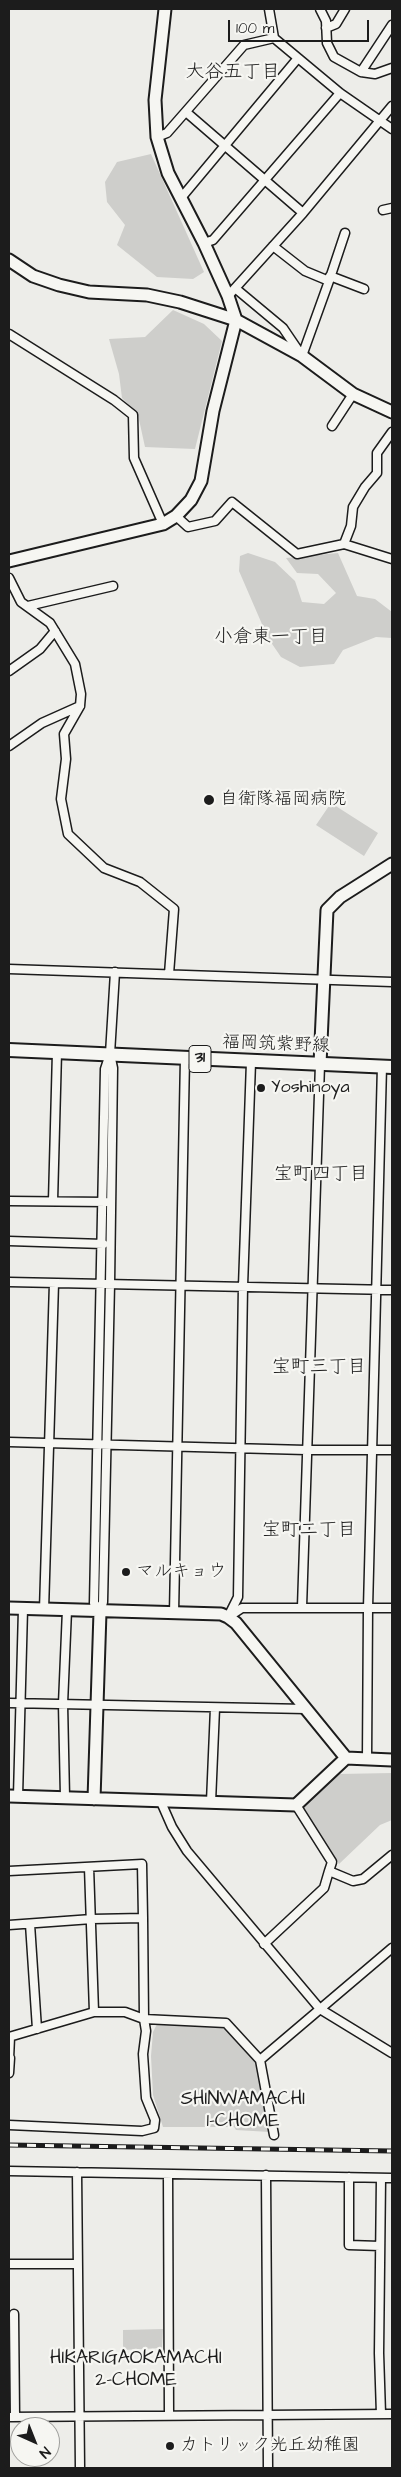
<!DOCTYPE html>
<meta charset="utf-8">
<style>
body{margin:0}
#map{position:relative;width:401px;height:2477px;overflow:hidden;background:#edede9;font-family:"Architects Daughter",sans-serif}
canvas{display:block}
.frame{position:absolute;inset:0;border:10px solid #1c1c1c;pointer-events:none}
.north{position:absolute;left:10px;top:2417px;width:50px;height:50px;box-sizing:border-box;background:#f6f6f2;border:1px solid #9f9f9c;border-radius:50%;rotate:136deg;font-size:14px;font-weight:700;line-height:20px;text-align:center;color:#1c1c1c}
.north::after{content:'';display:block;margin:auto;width:18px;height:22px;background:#1c1c1c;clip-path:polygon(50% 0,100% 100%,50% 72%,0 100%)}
.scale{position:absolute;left:228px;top:20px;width:141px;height:22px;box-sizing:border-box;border:2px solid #1c1c1c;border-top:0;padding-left:6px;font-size:15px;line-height:18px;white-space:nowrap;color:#1c1c1c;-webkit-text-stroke:4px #f6f6f2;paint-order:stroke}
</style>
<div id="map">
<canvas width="401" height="2477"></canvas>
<div class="frame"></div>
<div class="north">N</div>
<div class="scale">100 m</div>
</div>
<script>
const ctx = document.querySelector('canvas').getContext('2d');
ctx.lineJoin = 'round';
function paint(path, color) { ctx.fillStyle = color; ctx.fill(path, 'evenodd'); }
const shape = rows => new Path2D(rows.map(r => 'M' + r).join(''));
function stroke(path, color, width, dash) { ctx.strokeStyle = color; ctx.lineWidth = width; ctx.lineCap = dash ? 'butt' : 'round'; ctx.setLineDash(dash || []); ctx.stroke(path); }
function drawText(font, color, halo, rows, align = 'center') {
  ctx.font = font + ' "Architects Daughter","Klee One",sans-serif'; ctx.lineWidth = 4.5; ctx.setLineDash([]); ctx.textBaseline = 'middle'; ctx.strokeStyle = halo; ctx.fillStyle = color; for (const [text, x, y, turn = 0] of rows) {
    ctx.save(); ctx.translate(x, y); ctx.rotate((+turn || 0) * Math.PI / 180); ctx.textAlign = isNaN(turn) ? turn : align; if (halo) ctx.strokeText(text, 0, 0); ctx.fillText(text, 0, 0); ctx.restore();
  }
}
const green = shape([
 [151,154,204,272,193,279,157,277,117,245,125,225,107,202,105,182,117,162],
 [173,310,204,324,222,341,195,449,145,447,138,415,122,398,119,374,109,339,145,337],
 [248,553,275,562,295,581,302,602,324,604,336,593,318,574,297,573,286,558,338,553,357,596,375,599,392,612,392,638,376,637,343,650,334,664,300,667,281,657,268,638,239,571,240,556],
 [331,803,378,833,364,856,316,825],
 [392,1773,392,1820,380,1825,339,1864,304,1808,304,1804,339,1774],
 [157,2024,224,2026,254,2057,262,2076,264,2107,270,2132,236,2130,234,2127,163,2127,153,2095,151,2056,153,2032],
 [163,2329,162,2348,123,2350,123,2330]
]);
const street = shape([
 [269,9,274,38,340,93,392,129],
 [320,9,326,21,327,43,334,57,361,72,392,25],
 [326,28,336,24,345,9],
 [361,72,375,74,392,68],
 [186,112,303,213],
 [157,137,167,133,244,45,274,38],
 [181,198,298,58],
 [383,210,392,208],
 [204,243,213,240,340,93],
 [330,276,364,289],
 [329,281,345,233],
 [235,288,283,328,302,356,329,281,305,271,273,246],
 [228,296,303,213,392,106],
 [9,334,114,400,133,415,134,458,163,524],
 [332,426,353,394],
 [176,516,188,527,215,521,232,502,297,554,344,544,392,559],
 [344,544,351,526,353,507,365,487,377,473,377,453,392,432],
 [9,578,21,602,50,623,75,664,81,694,80,706,64,734,66,759,61,799,68,834,104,868,140,882,174,909,169,974],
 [28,606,113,586],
 [9,671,40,649,55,631],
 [9,746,42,723,80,706],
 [9,969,392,982],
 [9,1201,106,1202],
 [53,1201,57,1052],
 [9,1241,103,1244],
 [9,1282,392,1290],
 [9,1442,306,1450,392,1450],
 [302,1607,320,1064],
 [44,1610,54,1283],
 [100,1612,94,1603,105,1069,110,1054,115,972],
 [100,1612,103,1602,110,1284,113,1068,110,1054],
 [174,1613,185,1058],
 [230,1616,242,1608,392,1608],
 [228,1617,238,1597,243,1286,251,1062],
 [9,1703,306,1709],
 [367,1759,368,1608,382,1066],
 [18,1796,23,1609],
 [65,1797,63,1704,67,1610],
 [161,1802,172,1827,187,1851,320,2009,392,2053],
 [211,1802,215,1708],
 [296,1805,332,1862,329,1871],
 [89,1867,94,2012],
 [9,1871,142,1864,143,1918,92,1919,9,1925],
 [30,1924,37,2029],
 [264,1944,324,1888,329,1871,353,1881,363,1879,392,1855],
 [9,2037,94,2012,125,2012,144,2019,226,2023,260,2060,274,2135],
 [9,2059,10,2037],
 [260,2060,392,1948],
 [9,2073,10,2058],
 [9,2125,142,2131,154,2128,155,2120,146,2098,143,2054,146,2031,144,2019,143,1918],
 [9,2171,392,2178],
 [77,2172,80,2468],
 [168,2174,169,2415],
 [266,2175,268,2468],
 [349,2177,349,2245,380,2246],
 [381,2178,379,2353,381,2414],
 [9,2264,76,2264],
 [14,2314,15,2417],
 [9,2417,392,2414]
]);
const secondary = shape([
 [9,260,33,276,59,285,89,292,147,295,180,302,236,320,302,356,353,394,392,412],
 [9,561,163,524,176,516,191,500,201,481,213,411,236,320,228,296,204,243,168,173,157,137,155,100,165,9],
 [320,1064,327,910,340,897,392,864],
 [9,1608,221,1614,228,1617,236,1623,346,1758],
 [9,1796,296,1805,346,1758,392,1760],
 [94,1799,100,1612]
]);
const primary = shape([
 [9,1050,392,1067]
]);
const rail = shape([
 [9,2145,392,2151]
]);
const markers = [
 [209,800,6,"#1c1c1c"],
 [261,1088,5,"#1c1c1c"],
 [126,1572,5,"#1c1c1c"],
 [170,2446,5,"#1c1c1c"]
];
const shields = [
 [200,1059,22]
];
const shieldNames = [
 ["31",200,1059]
];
const poiNames = [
 ["自衛隊福岡病院",220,800],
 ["Yoshinoya",271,1088],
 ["マルキョウ",136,1572],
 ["カトリック光丘幼稚園",180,2446]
];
const streetNames = [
 ["福岡筑紫野線",276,1045,2]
];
const neighbourhoodNames = [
 ["大谷五丁目",233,73],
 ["小倉東一丁目",271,638],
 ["宝町四丁目",321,1175],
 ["宝町三丁目",319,1368],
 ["宝町二丁目",309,1531],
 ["SHINWAMACHI",243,2100],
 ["1-CHOME",243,2122],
 ["HIKARIGAOKAMACHI",136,2359],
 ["2-CHOME",136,2381]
];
paint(green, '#cececb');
stroke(street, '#1c1c1c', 11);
stroke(secondary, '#1c1c1c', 15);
stroke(primary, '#1c1c1c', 16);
stroke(street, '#f6f6f2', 8);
stroke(secondary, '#f6f6f2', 11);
stroke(primary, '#f6f6f2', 12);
stroke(rail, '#1c1c1c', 5);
stroke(rail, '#f6f6f2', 3, [9]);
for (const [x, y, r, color] of markers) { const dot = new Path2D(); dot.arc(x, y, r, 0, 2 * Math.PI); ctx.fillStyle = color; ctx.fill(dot); stroke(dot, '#f6f6f2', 2); }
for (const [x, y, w] of shields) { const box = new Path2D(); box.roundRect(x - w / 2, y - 13.5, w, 27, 4); ctx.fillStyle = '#f6f6f2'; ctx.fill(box); stroke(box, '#1c1c1c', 1); }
drawText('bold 16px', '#1c1c1c', null, shieldNames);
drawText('18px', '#1c1c1c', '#f6f6f2', poiNames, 'left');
drawText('18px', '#1c1c1c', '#f6f6f2', streetNames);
drawText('19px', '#1c1c1c', '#f6f6f2', neighbourhoodNames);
</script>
